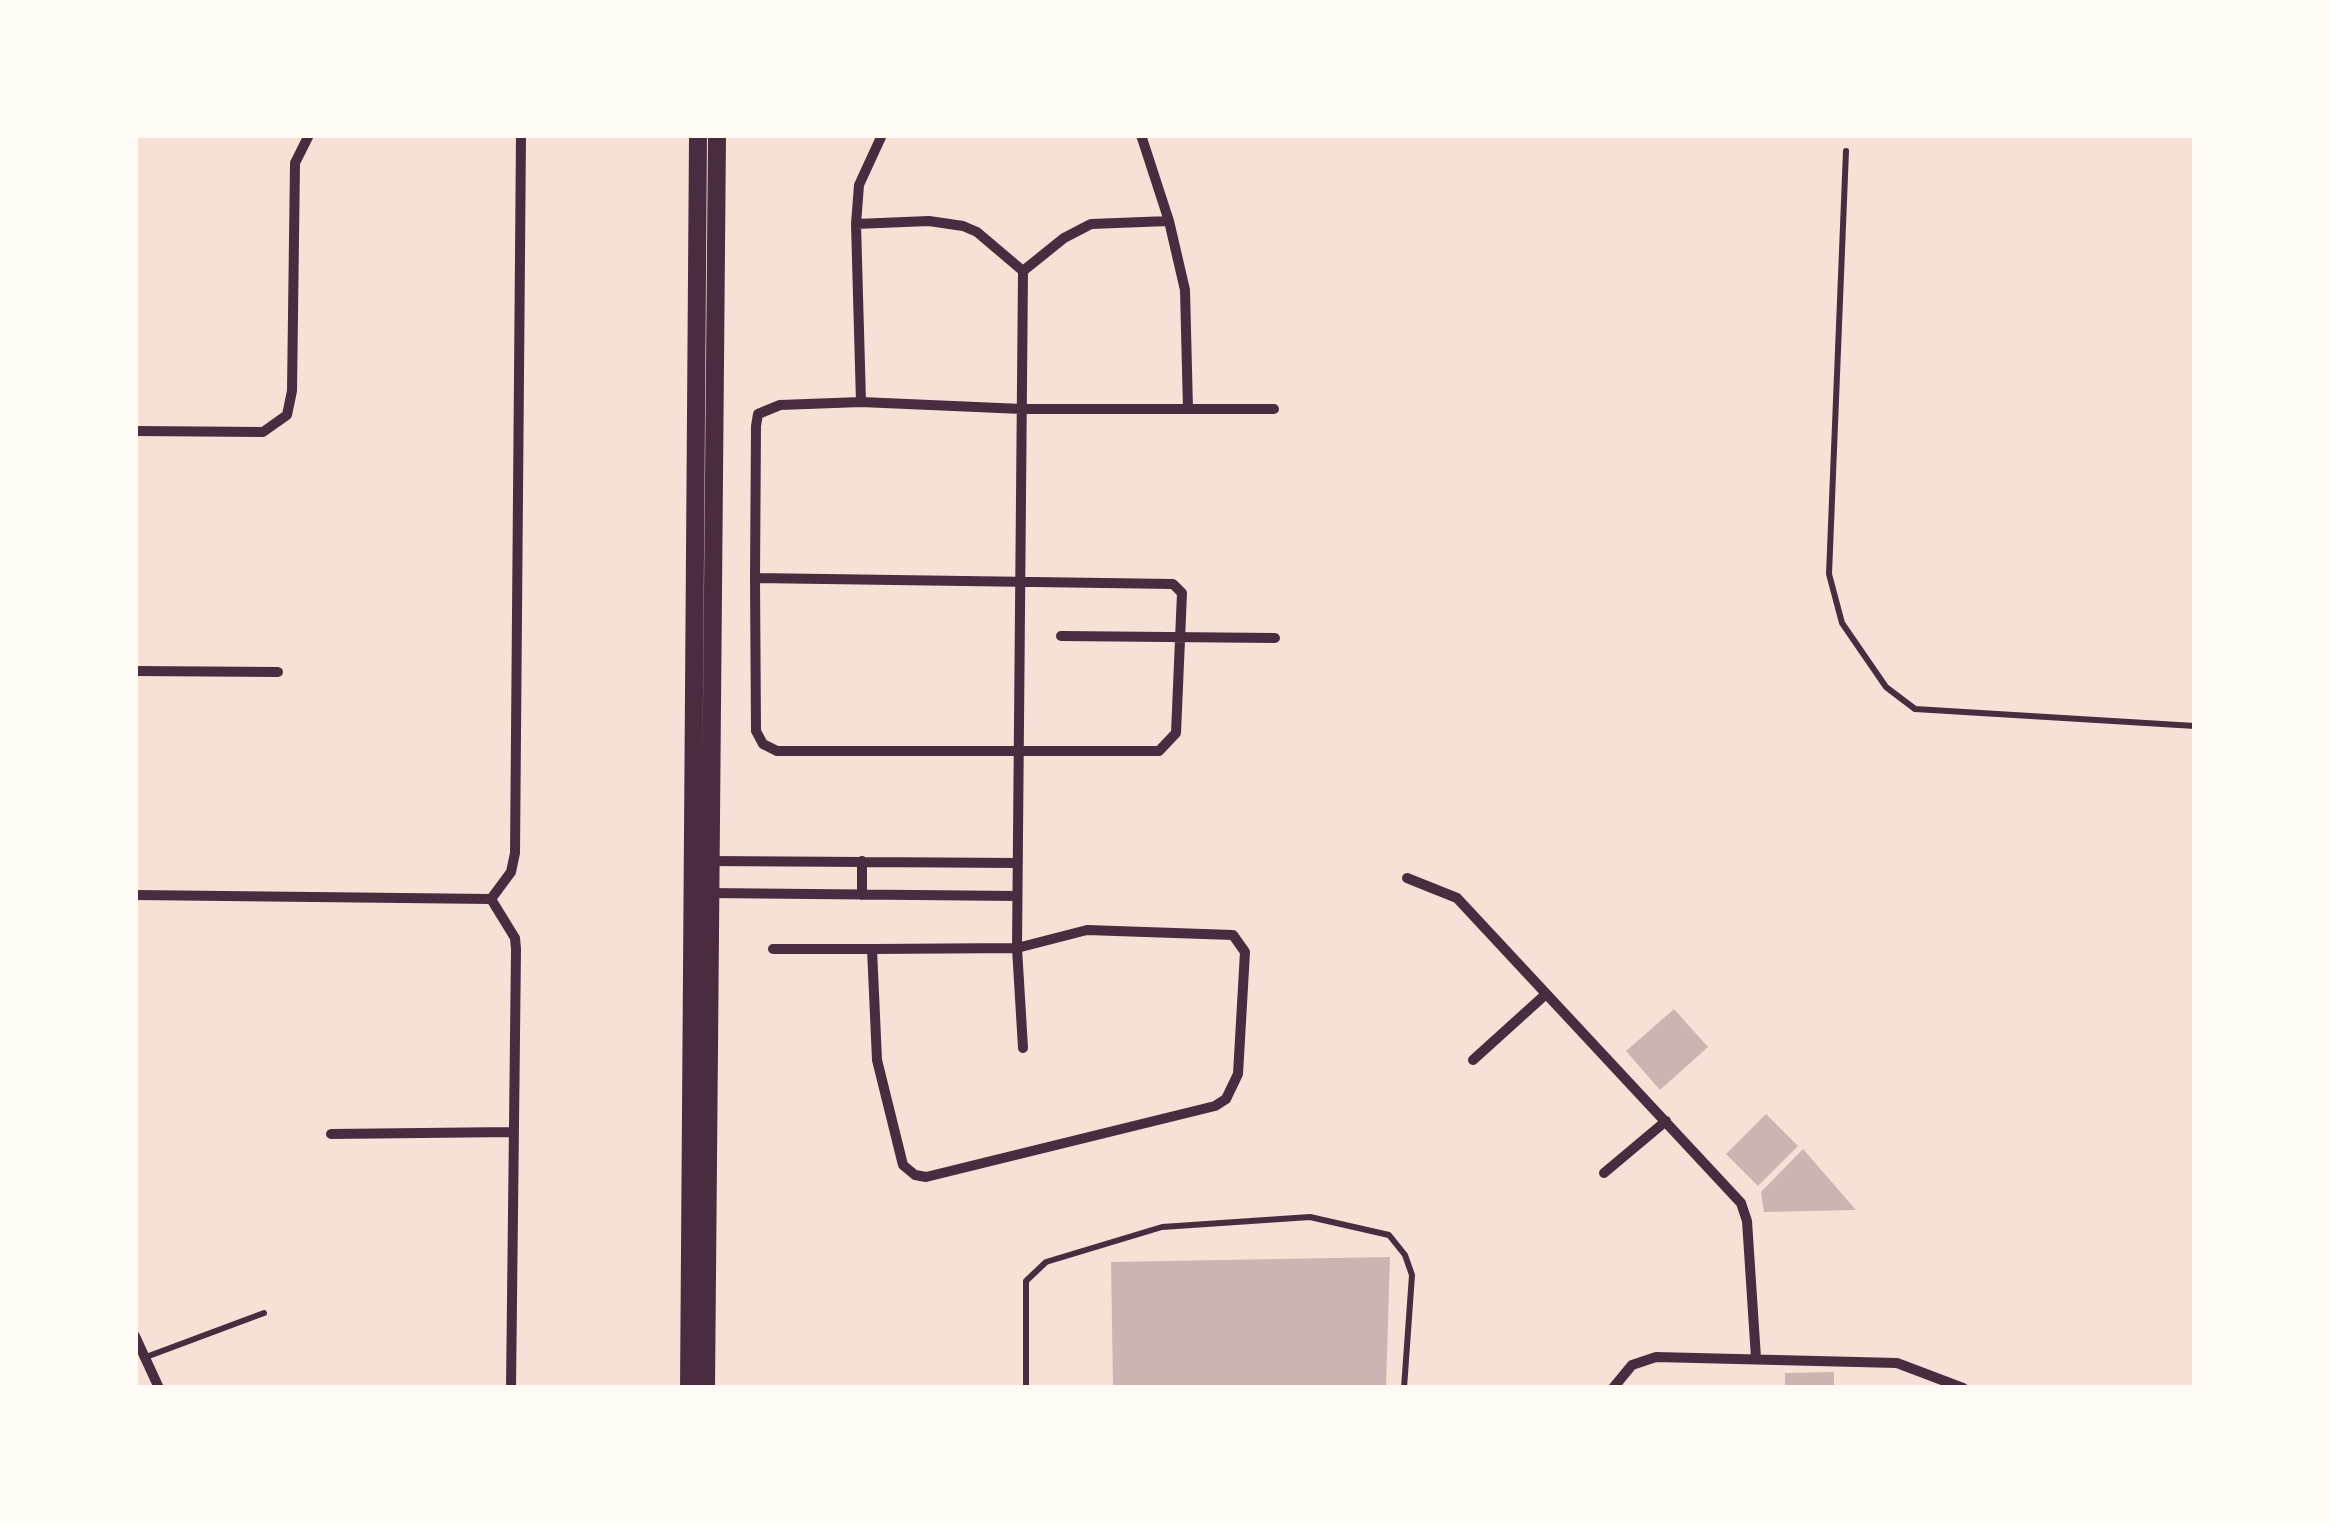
<!DOCTYPE html>
<style>
body{margin:0}
#map{position:relative;width:2330px;height:1523px;overflow:hidden;background:#f7e1d7;font-family:Figtree,sans-serif}
canvas{display:block}
.frame{position:absolute;inset:0;border:138px solid #fffaf5;pointer-events:none}
</style>
<div id="map">
<canvas width="2330" height="1523"></canvas>
<div class="frame"></div>
</div>
<script>
const ctx = document.querySelector('canvas').getContext('2d');
ctx.lineJoin = 'round';
function paint(path, color) { ctx.fillStyle = color; ctx.fill(path, 'evenodd'); }
const shape = rows => new Path2D(rows.map(r => 'M' + r).join(''));
function stroke(path, color, width, dash) { ctx.strokeStyle = color; ctx.lineWidth = width; ctx.lineCap = dash ? 'butt' : 'round'; ctx.setLineDash(dash || []); ctx.stroke(path); }
const building = shape([
 [1674,1009,1708,1047,1660,1090,1626,1051],
 [1766,1114,1798,1146,1758,1186,1726,1154],
 [1803,1149,1856,1210,1764,1212,1761,1192],
 [1390,1257,1386,1388,1113,1388,1111,1262],
 [1834,1372,1834,1388,1785,1388,1785,1373]
]);
const service = shape([
 [1846,151,1829,574,1842,623,1886,687,1915,709,2195,726],
 [146,1357,264,1313],
 [1026,1388,1026,1281,1046,1262,1162,1227,1310,1217,1389,1235,1405,1255,1412,1275,1404,1388]
]);
const minor = shape([
 [1141,135,1169,221,1185,290,1188,409],
 [856,224,929,221,963,226,977,232,1023,271],
 [1023,271,1064,238,1091,224,1169,221],
 [861,402,856,224,859,185,882,135],
 [135,431,263,432,287,415,292,391,295,163,309,135],
 [755,578,1173,584,1182,593,1176,733,1159,751,777,751,763,744,756,731,755,578,756,426,758,414,780,405,861,402,1022,409,1274,409],
 [1061,636,1275,638],
 [135,671,278,672],
 [709,861,1018,863],
 [1407,878,1457,898,1741,1203,1747,1221,1756,1358],
 [708,893,1017,896],
 [135,895,491,899,511,872,515,853,521,135],
 [862,895,862,861],
 [491,899,515,938,516,949,511,1388],
 [773,949,872,949,1017,948,1087,930,1233,935,1245,952,1238,1074,1226,1099,1215,1106,926,1177,915,1175,903,1165,877,1060,872,949],
 [1023,1048,1017,948,1023,271],
 [1473,1060,1546,994],
 [331,1134,512,1132],
 [1604,1173,1666,1121],
 [135,1336,159,1388],
 [1613,1388,1632,1365,1656,1357,1897,1363,1963,1388]
]);
const secondary = shape([
 [689,1388,698,135],
 [706,1388,717,135]
]);
paint(building, '#ccb4b1');
stroke(service, '#4a2c40', 6);
stroke(minor, '#4a2c40', 10);
stroke(secondary, '#4a2c40', 18);
</script>
